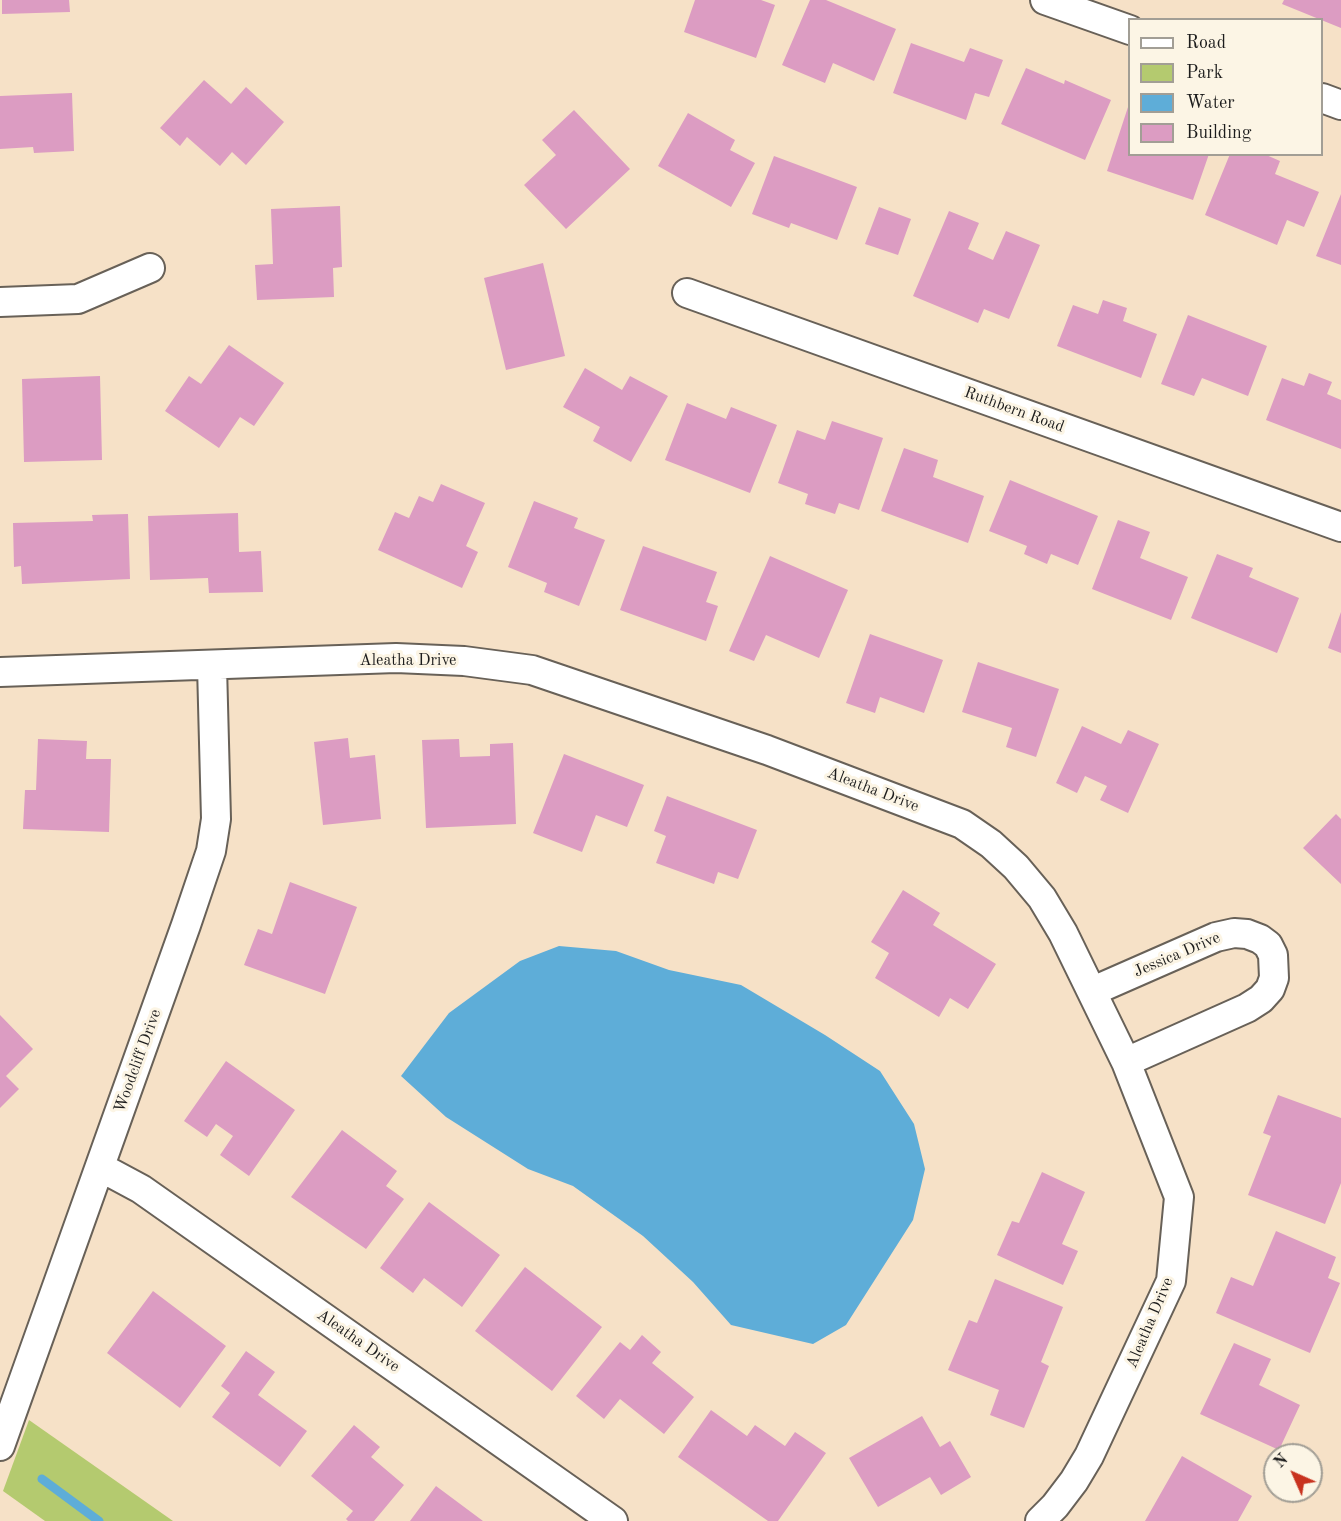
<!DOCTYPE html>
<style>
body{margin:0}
#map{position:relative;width:1341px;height:1521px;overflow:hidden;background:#f6e1c7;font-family:"Old Standard TT",serif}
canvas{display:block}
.legend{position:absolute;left:1128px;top:18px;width:195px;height:138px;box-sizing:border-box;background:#fcf5e5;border:2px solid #a29e95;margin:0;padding:8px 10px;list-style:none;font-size:18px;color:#1c1c1c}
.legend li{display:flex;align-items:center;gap:12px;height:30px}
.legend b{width:30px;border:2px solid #a29e95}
.north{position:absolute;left:1263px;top:1443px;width:60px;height:60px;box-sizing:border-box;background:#fcf5e5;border:2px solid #a29e95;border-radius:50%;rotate:315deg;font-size:16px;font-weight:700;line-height:24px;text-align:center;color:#1c1c1c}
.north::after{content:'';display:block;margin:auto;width:21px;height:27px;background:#c8321e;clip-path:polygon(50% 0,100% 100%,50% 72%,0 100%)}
</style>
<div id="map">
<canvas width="1341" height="1521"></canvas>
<ul class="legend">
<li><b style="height:8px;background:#fff"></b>Road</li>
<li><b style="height:16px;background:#b4ca6f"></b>Park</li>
<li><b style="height:16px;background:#5eadd8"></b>Water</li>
<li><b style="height:16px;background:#dc9cc2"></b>Building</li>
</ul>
<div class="north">N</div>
</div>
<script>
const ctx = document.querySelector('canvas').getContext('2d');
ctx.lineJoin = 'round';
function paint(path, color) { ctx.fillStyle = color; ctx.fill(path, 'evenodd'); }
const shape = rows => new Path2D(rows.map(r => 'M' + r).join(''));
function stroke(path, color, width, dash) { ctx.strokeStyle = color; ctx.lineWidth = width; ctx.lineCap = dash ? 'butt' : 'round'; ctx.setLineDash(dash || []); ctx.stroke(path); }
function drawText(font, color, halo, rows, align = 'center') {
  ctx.font = font + ' "Old Standard TT",serif'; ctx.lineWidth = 6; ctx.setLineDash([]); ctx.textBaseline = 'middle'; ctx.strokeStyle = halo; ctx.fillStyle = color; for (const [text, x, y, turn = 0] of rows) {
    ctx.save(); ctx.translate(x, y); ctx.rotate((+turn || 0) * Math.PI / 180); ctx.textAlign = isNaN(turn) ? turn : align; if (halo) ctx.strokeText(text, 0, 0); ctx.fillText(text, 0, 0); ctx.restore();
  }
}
const green = shape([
 [29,1420,173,1521,45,1521,3,1491]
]);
const water = shape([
 [559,946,616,951,669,970,741,985,825,1035,880,1071,914,1124,925,1169,913,1220,846,1325,813,1344,731,1325,693,1282,643,1236,573,1186,528,1169,446,1117,401,1076,449,1013,520,961]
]);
const stream = shape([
 [42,1479,99,1521]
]);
const building = shape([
 [2,0,69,0,70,12,2,14],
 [695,0,761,0,775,5,756,58,684,32],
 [810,0,826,0,896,29,874,81,833,63,825,83,782,65],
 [1284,0,1341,0,1341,28,1282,4],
 [911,43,964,62,970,48,1003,60,989,97,975,93,966,120,893,93],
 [1026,68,1064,84,1065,80,1111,100,1085,160,1001,124],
 [204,80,231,104,246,87,284,122,246,165,232,152,220,166,187,137,180,146,160,128],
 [72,93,74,151,34,153,33,147,0,149,0,96],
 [1129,104,1130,154,1209,154,1193,200,1107,171],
 [574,110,630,169,566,229,524,185,556,155,542,140],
 [688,113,735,140,730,150,755,163,731,207,658,166],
 [1230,154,1264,154,1280,161,1275,174,1319,192,1304,227,1287,220,1277,245,1205,215],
 [774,156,857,187,837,240,791,223,789,228,752,214],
 [1341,194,1341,265,1316,256],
 [340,206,342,267,333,268,334,297,257,300,255,265,273,264,271,209],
 [879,207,911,219,898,255,865,244],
 [949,211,979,223,968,249,993,260,1006,231,1040,245,1009,319,984,309,978,323,913,296],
 [543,263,565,356,506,370,484,278],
 [1103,300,1127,308,1123,321,1157,334,1141,378,1057,346,1073,305,1098,314],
 [1188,315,1267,346,1248,396,1202,378,1194,396,1161,384],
 [229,345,284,383,254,426,240,417,219,448,165,411,189,376,201,384],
 [585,368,622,390,630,376,668,396,631,462,593,441,600,427,563,407],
 [1309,373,1332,382,1327,394,1341,400,1341,449,1266,420,1282,378,1304,386],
 [100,376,102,460,24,462,22,379],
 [687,403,726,419,731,407,777,425,750,493,665,460],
 [832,421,883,438,859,510,839,503,835,514,805,504,808,494,778,483,797,430,825,440],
 [904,448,938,460,933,477,984,496,968,543,881,511],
 [1010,480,1098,516,1078,565,1051,554,1047,564,1024,554,1027,546,989,531],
 [441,484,485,503,466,546,478,552,462,588,378,550,395,512,409,518,419,496,433,502],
 [534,501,578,518,574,528,605,540,579,606,544,592,547,583,508,567],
 [238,513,239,552,261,551,263,592,209,593,208,578,150,580,148,516],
 [128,514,130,579,22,584,21,566,14,567,13,523,93,521,92,515],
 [1118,520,1150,532,1140,558,1188,577,1171,620,1092,589],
 [643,546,717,572,706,602,718,606,706,641,620,610],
 [1217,554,1253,568,1249,577,1299,598,1277,653,1191,618],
 [770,556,848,590,819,658,766,635,754,661,729,651],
 [1341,612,1341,653,1328,648],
 [870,634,943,660,924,713,880,697,875,713,846,703],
 [978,662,1059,689,1036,757,1006,747,1012,728,962,712],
 [1082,726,1121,744,1128,730,1159,744,1128,813,1100,800,1107,786,1085,776,1077,793,1056,783],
 [348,738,350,758,375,755,381,819,323,825,314,742],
 [38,739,87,741,86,759,111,759,109,832,23,829,25,790,36,790],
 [459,739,460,757,490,756,490,744,513,743,516,824,426,828,422,740],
 [564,754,644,785,627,827,596,815,582,852,533,833],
 [667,796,757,830,738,879,718,872,714,884,656,863,666,836,654,831],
 [1336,814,1341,819,1341,884,1303,848],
 [290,882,357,907,325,994,244,965,258,929,272,934],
 [903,890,940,913,933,925,996,964,968,1009,950,998,939,1017,875,978,889,953,871,942],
 [0,1015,33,1049,6,1076,19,1089,0,1108],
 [226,1061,295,1110,249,1176,220,1155,233,1136,216,1124,207,1137,184,1121],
 [1278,1095,1341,1118,1341,1183,1325,1224,1248,1195,1271,1136,1263,1133],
 [342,1130,397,1171,386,1186,404,1199,366,1249,291,1197],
 [1042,1172,1085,1192,1062,1244,1078,1251,1063,1285,997,1255,1012,1221,1019,1223],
 [429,1202,500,1255,462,1307,424,1278,413,1293,380,1268],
 [1276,1231,1336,1257,1328,1278,1340,1283,1310,1353,1216,1313,1231,1277,1253,1286],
 [525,1267,602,1327,552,1391,475,1331],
 [995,1279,1063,1307,1041,1362,1049,1366,1024,1428,990,1415,999,1390,948,1370,969,1320,977,1323],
 [153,1291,226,1346,180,1408,107,1353],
 [642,1335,661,1352,652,1363,694,1397,664,1434,620,1399,604,1419,576,1396,620,1342,630,1350],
 [1234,1343,1271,1359,1259,1385,1300,1405,1279,1450,1200,1414],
 [246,1351,275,1372,258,1395,307,1431,280,1467,212,1417,230,1393,221,1386],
 [711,1410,747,1436,755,1425,785,1446,795,1432,826,1453,778,1521,768,1521,678,1457],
 [922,1416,940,1447,950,1441,971,1477,941,1495,930,1477,878,1507,849,1458],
 [354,1425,380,1447,371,1457,404,1485,374,1521,348,1521,346,1519,353,1511,311,1476],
 [1182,1456,1252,1496,1238,1521,1145,1521],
 [436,1486,483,1521,410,1521]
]);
const street = shape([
 [1045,0,1130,30],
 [1322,98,1341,105],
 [687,293,1341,527],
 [0,302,78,299,150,268],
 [0,672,396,658,464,661,532,670,767,750,962,824,991,844,1016,867,1042,898,1063,933,1126,1062,1179,1197,1171,1281,1089,1456,1074,1481,1055,1506,1040,1521],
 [1093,991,1216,937,1234,933,1247,934,1260,939,1268,945,1273,955,1274,978,1270,989,1261,999,1247,1008,1126,1062],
 [100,1167,141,1189,613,1521],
 [0,1446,186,925,211,851,216,819,212,666]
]);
const streetNames = [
 ["Ruthbern Road",1014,410,20],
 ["Aleatha Drive",408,661],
 ["Aleatha Drive",873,790,21],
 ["Jessica Drive",1177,955,-23],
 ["Woodcliff Drive",138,1061,-70],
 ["Aleatha Drive",1150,1323,-67],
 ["Aleatha Drive",358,1341,35]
];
paint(green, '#b4ca6f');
paint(water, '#5eadd8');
stroke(stream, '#5eadd8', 9);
paint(building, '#dc9cc2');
stroke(street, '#686158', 32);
stroke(street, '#fff', 28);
drawText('16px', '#1c1c1c', '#fcf5e5', streetNames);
</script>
